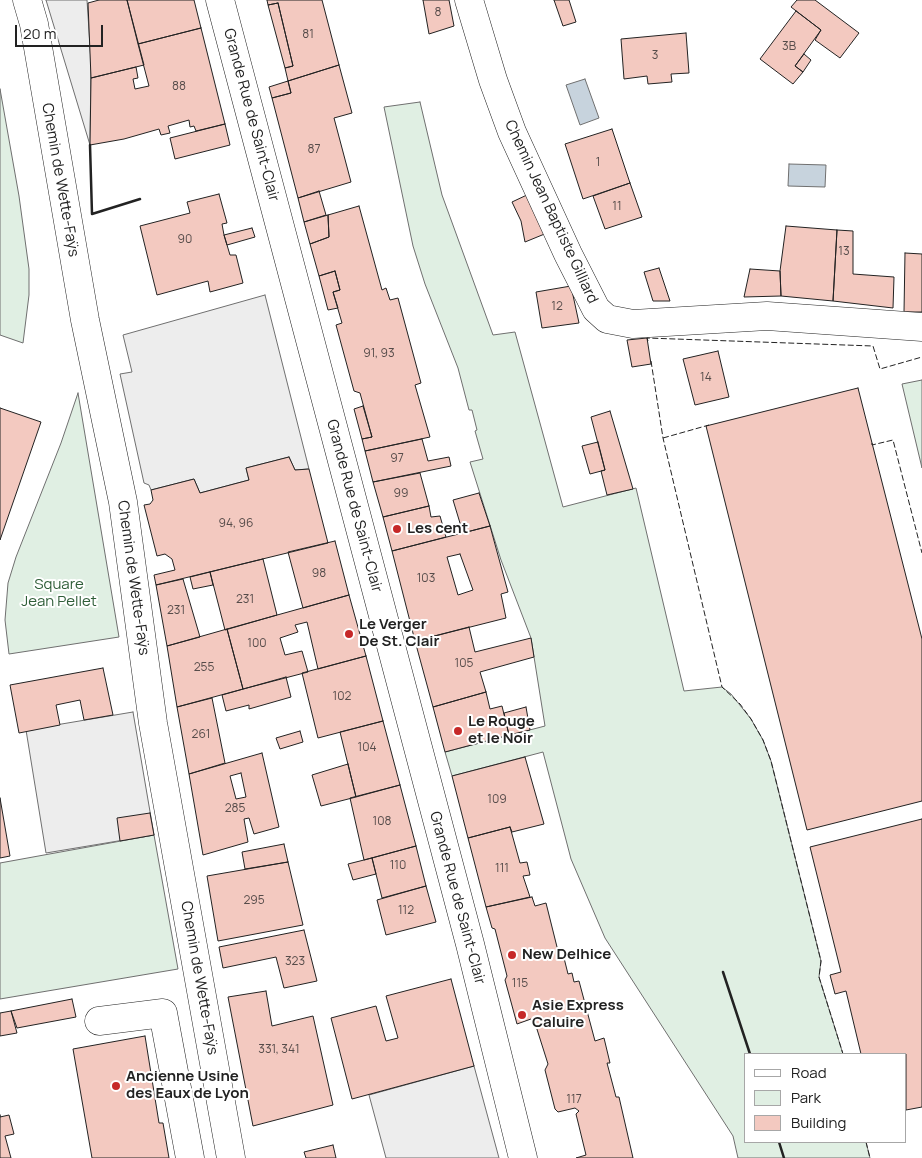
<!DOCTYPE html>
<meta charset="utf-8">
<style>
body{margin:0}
#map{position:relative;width:922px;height:1158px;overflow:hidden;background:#fff;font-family:Manrope,sans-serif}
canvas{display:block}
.legend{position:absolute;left:744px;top:1053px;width:162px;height:90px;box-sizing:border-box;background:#fff;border:1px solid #a7a7a7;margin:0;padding:6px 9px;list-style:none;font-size:15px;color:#222}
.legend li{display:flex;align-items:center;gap:10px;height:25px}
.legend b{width:25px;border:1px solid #a7a7a7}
.scale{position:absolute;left:15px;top:25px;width:88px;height:22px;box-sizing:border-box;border:2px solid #222;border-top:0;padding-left:6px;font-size:15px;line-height:18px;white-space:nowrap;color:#222;-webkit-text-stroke:4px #fff;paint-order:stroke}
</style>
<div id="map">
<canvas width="922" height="1158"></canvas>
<ul class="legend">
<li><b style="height:6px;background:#fff"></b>Road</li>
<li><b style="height:14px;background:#e0efe3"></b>Park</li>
<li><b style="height:14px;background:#f3c9c0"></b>Building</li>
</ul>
<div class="scale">20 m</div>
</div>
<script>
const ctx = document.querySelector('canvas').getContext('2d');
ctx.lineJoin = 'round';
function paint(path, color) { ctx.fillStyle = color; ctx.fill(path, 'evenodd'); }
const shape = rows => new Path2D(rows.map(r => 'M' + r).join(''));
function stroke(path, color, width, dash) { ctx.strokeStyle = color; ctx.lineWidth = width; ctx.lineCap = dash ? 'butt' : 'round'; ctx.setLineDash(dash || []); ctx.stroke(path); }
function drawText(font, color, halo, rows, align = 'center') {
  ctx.font = font + ' Manrope,sans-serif'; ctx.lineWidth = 4; ctx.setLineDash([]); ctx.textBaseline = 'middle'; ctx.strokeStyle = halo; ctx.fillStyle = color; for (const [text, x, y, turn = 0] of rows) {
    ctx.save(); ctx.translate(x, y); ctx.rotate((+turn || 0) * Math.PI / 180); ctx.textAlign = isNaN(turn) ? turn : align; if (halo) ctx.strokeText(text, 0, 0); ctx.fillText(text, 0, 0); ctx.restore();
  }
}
const green = shape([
 [0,89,19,196,29,269,29,295,23,343,0,335,0,89],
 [420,102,442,195,493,335,515,332,563,507,636,488,684,691,722,687,731,694,751,719,763,740,771,761,821,961,819,977,843,1054,746,1054,746,1142,866,1142,870,1158,738,1158,733,1136,605,938,571,859,543,752,452,776,445,752,545,726,531,638,501,560,470,462,483,459,475,431,477,430,472,410,469,410,458,368,425,284,413,246,384,107,420,102],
 [922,380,922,468,902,384,922,380],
 [78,393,119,637,9,654,5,620,8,583,16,557,61,443,78,393],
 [154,835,178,969,0,999,0,863,154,835]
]);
const parking = shape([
 [46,0,87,0,91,62,90,145,46,0],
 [265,295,309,469,295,470,289,457,246,468,249,480,200,493,194,479,151,490,149,485,144,483,120,374,132,372,123,335,265,295],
 [133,712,154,835,46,853,26,730,133,712],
 [474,1066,499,1158,386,1158,369,1095,474,1066]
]);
const water = shape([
 [585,79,599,118,580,125,566,85,585,79],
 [789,164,826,165,825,187,788,186,789,164]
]);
const building = shape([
 [99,0,127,0,144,65,91,78,88,3,99,0],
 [127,0,194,0,201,28,138,44,127,0],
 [267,0,322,0,339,65,288,81,285,68,293,66,278,3,268,5,267,0],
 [423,0,449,0,454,26,429,34,423,0],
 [554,0,569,0,576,22,563,26,554,0],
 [797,0,815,0,859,33,840,58,815,40,821,30,791,7,797,0],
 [278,3,293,66,285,68,268,5,278,3],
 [796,11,821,30,795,66,803,72,793,84,760,59,796,11],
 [201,28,225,124,196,131,194,126,190,127,189,120,168,126,170,133,161,135,159,129,124,139,90,145,91,78,136,67,138,78,133,79,135,89,149,86,138,44,201,28],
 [686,33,689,73,671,74,672,82,648,84,647,76,624,79,621,39,686,33],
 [804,54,811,60,803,72,795,66,804,54],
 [339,65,352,113,334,118,351,182,298,198,272,98,291,93,288,81,339,65],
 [288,81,291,93,272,98,269,87,288,81],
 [225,124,230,145,175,159,170,138,225,124],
 [612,129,630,183,583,199,565,144,612,129],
 [630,183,642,217,605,229,593,196,630,183],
 [319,191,326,215,304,222,298,198,319,191],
 [219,194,227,223,222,224,224,235,230,255,236,255,243,283,210,292,208,281,157,295,140,226,190,213,187,202,219,194],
 [529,194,547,233,525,242,521,221,512,202,529,194],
 [359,206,382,290,386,288,390,300,398,298,421,383,415,385,430,437,365,451,362,439,372,437,360,393,354,391,336,325,342,323,333,292,340,290,335,271,319,276,310,244,329,237,328,215,359,206],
 [328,215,329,237,310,244,304,222,328,215],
 [786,226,837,230,833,301,781,296,780,271,786,226],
 [252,228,255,237,227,245,224,235,252,228],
 [837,230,853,231,853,274,894,277,893,308,833,301,837,230],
 [905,253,922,254,922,312,904,312,905,253],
 [659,268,670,301,653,301,644,272,659,268],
 [750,269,780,271,781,296,744,297,750,269],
 [335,271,340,290,333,292,338,308,328,310,319,276,335,271],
 [571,286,579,323,542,328,536,292,571,286],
 [647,338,651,364,632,367,627,340,647,338],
 [718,351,729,397,695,405,683,359,718,351],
 [858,388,922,639,922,801,807,830,706,426,858,388],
 [363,406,372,437,362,439,354,409,363,406],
 [0,408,41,422,0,540,0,408],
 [610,411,633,489,607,495,601,471,605,470,591,417,610,411],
 [422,439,428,461,449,457,451,466,373,482,365,451,422,439],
 [598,442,605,470,590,474,582,446,598,442],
 [289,457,295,470,309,469,328,543,156,585,154,575,175,570,172,559,165,554,157,556,144,505,150,504,153,500,151,490,194,479,200,493,249,480,246,468,289,457],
 [420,473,429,506,383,517,373,482,420,473],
 [479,493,490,526,463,533,453,500,479,493],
 [429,506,431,517,440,516,446,537,392,551,383,517,429,506],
 [490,526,508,592,501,594,506,618,415,641,392,551,490,526],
 [460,554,473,590,458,595,447,557,460,554],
 [335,541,349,595,303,608,288,552,335,541],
 [263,559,277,615,225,630,210,572,263,559],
 [210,572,213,585,193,589,190,577,210,572],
 [183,579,200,637,167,646,156,585,183,579],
 [349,595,366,656,318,669,307,622,295,625,298,632,280,638,285,655,302,651,308,672,243,689,227,629,349,595],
 [469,627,475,652,531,638,534,657,480,672,486,692,433,707,415,641,469,627],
 [227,629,243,689,177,707,167,646,227,629],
 [366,656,383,721,318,738,302,673,366,656],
 [103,668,113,715,84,720,80,700,56,705,60,725,19,733,10,685,103,668],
 [286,677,291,697,249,709,249,705,226,711,222,695,286,677],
 [486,692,490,709,502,706,509,735,445,752,433,707,486,692],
 [212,698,225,763,189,774,177,707,212,698],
 [526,707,530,730,509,735,504,713,526,707],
 [383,721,400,785,356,797,340,732,383,721],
 [300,731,303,742,280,749,276,738,300,731],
 [262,753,279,827,254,834,249,818,244,819,248,842,203,855,189,774,262,753],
 [241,773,246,797,236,799,230,776,241,773],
 [525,757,544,824,512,832,510,827,468,838,452,776,525,757],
 [348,764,356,797,321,806,312,775,348,764],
 [400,785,416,846,364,860,350,798,400,785],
 [0,798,10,856,0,858,0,798],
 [150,813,154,835,120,841,117,818,150,813],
 [922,819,922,1107,906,1110,906,1054,861,1054,846,991,835,994,830,975,841,972,810,847,922,819],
 [510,827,520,863,527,862,530,875,523,876,530,897,486,907,468,838,510,827],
 [284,844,288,862,245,869,242,852,284,844],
 [416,846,426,886,382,898,372,858,416,846],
 [372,858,376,874,353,880,348,864,372,858],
 [288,862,303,925,218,941,207,876,288,862],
 [426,886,436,922,386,935,377,900,426,886],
 [532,897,535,906,546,903,560,959,564,958,568,974,572,973,574,982,579,981,595,1041,604,1038,610,1063,607,1063,616,1097,619,1097,633,1158,576,1158,586,1155,576,1114,579,1111,575,1108,558,1112,555,1109,545,1070,548,1064,535,1023,531,1019,517,1024,505,980,507,976,495,929,492,928,486,907,532,897],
 [304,930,317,981,284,988,276,957,223,968,219,947,304,930],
 [451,979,474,1066,352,1099,331,1018,376,1006,386,1041,398,1038,386,996,451,979],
 [266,991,272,1026,313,1016,333,1105,253,1126,228,997,266,991],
 [72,999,76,1017,17,1028,11,1011,72,999],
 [11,1011,17,1033,0,1036,0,1013,11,1011],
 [145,1036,159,1123,163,1123,169,1158,92,1158,73,1049,145,1036],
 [0,1115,0,1117,9,1115,14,1134,5,1136,11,1158,0,1158,0,1115],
 [333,1145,336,1158,306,1158,304,1152,333,1145]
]);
const minor = shape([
 [469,0,493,80,512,132,568,254,596,309,607,319,633,324,767,316,922,327],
 [99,1021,163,1013,190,1158]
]);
const major = shape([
 [27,0,34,24,85,320,123,502,153,723,231,1158],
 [220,0,470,944,523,1158]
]);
const fence = shape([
 [648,341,647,338,873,346,880,369,922,357],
 [651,361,663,438,722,687,740,704,751,719,763,740,771,761,821,961,819,977,843,1054],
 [663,438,709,425],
 [872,443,872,445,893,440,922,553],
 [866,1142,870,1158]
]);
const wall = shape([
 [90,145,92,214,140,199],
 [723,972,750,1054],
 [779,1142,784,1158]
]);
const markers = [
 [397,529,5,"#c62828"],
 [349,634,5,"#c62828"],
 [458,731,5,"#c62828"],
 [512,955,5,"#c62828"],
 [522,1015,5,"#c62828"],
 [116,1086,5,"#c62828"]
];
const numberNames = [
 ["8",438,13],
 ["81",308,35],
 ["3B",789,47],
 ["3",655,56],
 ["88",179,87],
 ["87",314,150],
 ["1",598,163],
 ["11",617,207],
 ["90",185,240],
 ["13",844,252],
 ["12",557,307],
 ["91, 93",379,354],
 ["14",706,378],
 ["97",397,459],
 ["99",401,494],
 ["94, 96",236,524],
 ["98",319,574],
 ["103",426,579],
 ["231",245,600],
 ["231",176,611],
 ["100",257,644],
 ["105",464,664],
 ["255",204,668],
 ["102",342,697],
 ["261",201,735],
 ["104",367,748],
 ["109",497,800],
 ["285",235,809],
 ["108",382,822],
 ["110",398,866],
 ["111",502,869],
 ["295",254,901],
 ["112",406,911],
 ["323",295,962],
 ["115",520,984],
 ["331, 341",279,1050],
 ["117",574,1100]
];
const streetNames = [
 ["Grande Rue de Saint-Clair",251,115,75],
 ["Chemin de Wette-Faÿs",60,180,80],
 ["Chemin Jean Baptiste Gilliard",551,212,65],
 ["Grande Rue de Saint-Clair",354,506,75],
 ["Chemin de Wette-Faÿs",133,578,82],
 ["Grande Rue de Saint-Clair",457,898,75],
 ["Chemin de Wette-Faÿs",199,978,80]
];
const poiNames = [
 ["Les cent",407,529],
 ["Le Verger",359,625],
 ["De St. Clair",359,642],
 ["Le Rouge",468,722],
 ["et le Noir",468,739],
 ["New Delhice",522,955],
 ["Asie Express",532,1006],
 ["Caluire",532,1023],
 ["Ancienne Usine",126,1077],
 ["des Eaux de Lyon",126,1094]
];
const parkNames = [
 ["Square",59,585],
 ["Jean Pellet",59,602]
];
paint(green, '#e0efe3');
stroke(green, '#6f6f6f', 1);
paint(parking, '#ededed');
stroke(parking, '#6f6f6f', 1);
paint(water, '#c7d3dd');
stroke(water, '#6f6f6f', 1);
paint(building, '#f3c9c0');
stroke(building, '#222', 1);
stroke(minor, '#222', 29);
stroke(major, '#222', 29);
stroke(minor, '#fff', 28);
stroke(major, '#fff', 28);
stroke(fence, '#222', 1, [6, 2.5]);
stroke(wall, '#222', 2.5);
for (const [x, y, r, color] of markers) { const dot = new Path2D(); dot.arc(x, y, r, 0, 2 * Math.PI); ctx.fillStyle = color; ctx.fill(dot); stroke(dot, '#fff', 2); }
drawText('12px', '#564c4a', null, numberNames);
drawText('15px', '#222', '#fff', streetNames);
drawText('bold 15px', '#222', '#fff', poiNames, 'left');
drawText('15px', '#2f5e38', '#fff', parkNames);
</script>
